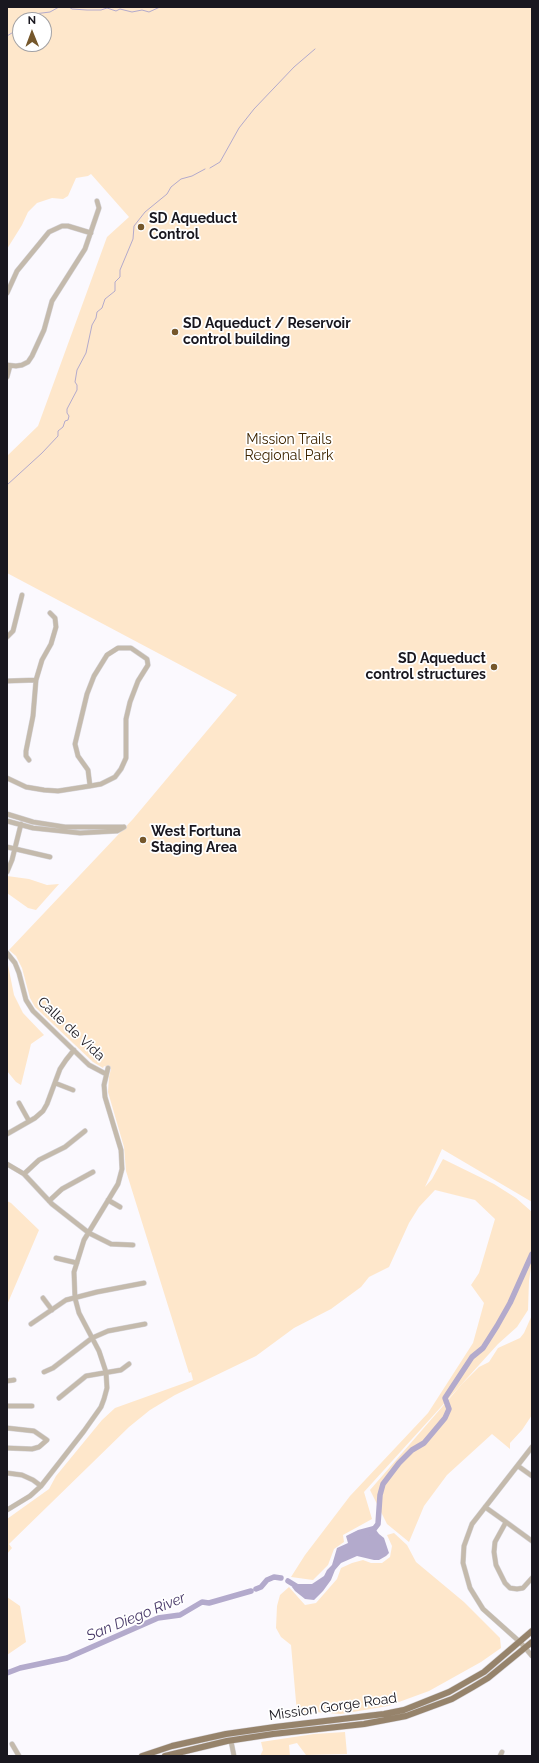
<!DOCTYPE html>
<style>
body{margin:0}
#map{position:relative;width:539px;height:1763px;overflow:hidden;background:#fbf9fe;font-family:Raleway,sans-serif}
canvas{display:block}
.frame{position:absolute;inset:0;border:8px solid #19171f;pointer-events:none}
.north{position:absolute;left:12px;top:12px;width:40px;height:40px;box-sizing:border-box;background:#fff;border:1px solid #a3a2a5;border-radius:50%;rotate:359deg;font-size:11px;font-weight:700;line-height:16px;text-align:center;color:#19171f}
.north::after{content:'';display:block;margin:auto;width:14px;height:18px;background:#75572b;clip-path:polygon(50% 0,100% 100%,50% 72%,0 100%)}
</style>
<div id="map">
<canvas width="539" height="1763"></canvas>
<div class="frame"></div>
<div class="north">N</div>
</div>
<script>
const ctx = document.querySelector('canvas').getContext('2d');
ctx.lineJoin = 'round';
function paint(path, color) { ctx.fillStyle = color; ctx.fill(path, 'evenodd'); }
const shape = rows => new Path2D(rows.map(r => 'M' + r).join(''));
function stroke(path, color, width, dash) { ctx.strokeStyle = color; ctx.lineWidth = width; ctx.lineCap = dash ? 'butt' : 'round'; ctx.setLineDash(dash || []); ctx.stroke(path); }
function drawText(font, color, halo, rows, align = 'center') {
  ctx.font = font + ' Raleway,sans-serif'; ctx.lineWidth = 3.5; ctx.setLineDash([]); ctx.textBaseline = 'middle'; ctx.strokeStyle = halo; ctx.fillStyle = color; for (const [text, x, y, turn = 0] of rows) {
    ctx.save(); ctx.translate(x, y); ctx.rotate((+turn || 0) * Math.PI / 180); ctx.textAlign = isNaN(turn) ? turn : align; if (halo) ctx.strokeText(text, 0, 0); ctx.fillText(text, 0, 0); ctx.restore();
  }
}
const green = shape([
 [7,7,532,7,532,1202,442,1149,425,1187,432,1179,443,1159,494,1184,516,1198,532,1212,532,1260,529,1281,528,1310,517,1327,498,1344,364,1492,372,1519,343,1535,344,1542,334,1549,328,1565,313,1580,291,1577,305,1555,350,1496,428,1413,473,1343,484,1303,471,1285,479,1273,495,1219,475,1200,435,1190,419,1207,409,1223,389,1267,369,1277,361,1287,331,1309,294,1328,256,1356,175,1395,150,1410,129,1427,9,1544,12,1548,7,1554,7,1519,49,1489,56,1476,102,1420,115,1408,193,1380,191,1372,189,1373,126,1171,124,1147,108,1092,109,1077,111,1069,104,1066,103,1068,93,1062,35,1007,30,998,22,968,16,956,9,950,133,819,237,695,7,573,7,456,38,426,107,237,129,217,91,174,88,176,76,178,68,196,63,199,52,198,37,203,28,212,22,225,7,249],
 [20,20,44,20,44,44,20,44],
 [7,876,29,879,47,885,59,884,36,910,28,908,7,893],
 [8,965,14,995,23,1013,44,1035,31,1044,21,1085,16,1082,7,1071,7,966],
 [7,1201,11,1203,39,1230,7,1305],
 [532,1315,532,1415,522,1430,510,1443,510,1449,492,1434,447,1475,424,1506,409,1542,387,1524,370,1490,462,1384,479,1367,489,1362,498,1348,520,1338,524,1333],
 [394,1533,407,1545,416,1562,464,1602,500,1638,501,1648,481,1662,429,1691,388,1706,341,1714,315,1712,297,1713,291,1645,281,1637,276,1628,277,1606,280,1595,289,1587,305,1605,316,1603,337,1579,341,1568,352,1563,363,1560,371,1563,382,1563,390,1557,392,1546,387,1535],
 [7,1597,20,1606,26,1642,7,1655],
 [345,1732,347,1754,306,1755,297,1743,289,1745,290,1756,260,1756,263,1750,261,1742,314,1734]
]);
const water = shape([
 [373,1526,379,1534,384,1538,389,1553,386,1556,379,1560,374,1560,357,1556,341,1563,335,1570,331,1580,323,1591,314,1600,305,1599,295,1591,292,1587,295,1584,312,1584,324,1576,327,1570,332,1565,337,1548,348,1543,346,1536,358,1530]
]);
const stream = shape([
 [69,7,72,9,87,10,101,10,107,8,116,11,120,9,132,12,142,10,149,12,160,7],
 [28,20,34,14,50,12,59,7],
 [7,36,20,28],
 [210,168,220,162,239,128,254,109,294,67,315,49],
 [7,485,42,453,58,436,58,431,63,427,65,421,68,420,69,416,67,413,67,409,77,390,77,385,75,382,77,370,86,353,92,325,96,318,97,312,102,308,105,299,115,291,115,282,120,277,120,270,133,239,134,226,145,212,167,194,171,187,181,179,192,176,205,169]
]);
const river = shape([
 [371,1533,378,1524,380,1495,383,1484,399,1463,412,1450,424,1443,445,1418,449,1409,445,1398,472,1357,483,1348,497,1326,510,1303,532,1254],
 [288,1581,301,1589],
 [256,1589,261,1587,267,1580,274,1577,281,1578],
 [7,1673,20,1668,67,1658,158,1618,180,1615,202,1602,209,1603,251,1591]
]);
const minor = shape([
 [7,293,17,271,49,232,62,226,68,226,91,233],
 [7,365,16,366,22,365,28,362,32,356,44,330,52,301,85,249,99,208,97,201],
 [7,377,10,366],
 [7,637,13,631,22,595],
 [7,681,36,680],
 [29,760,26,756,26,751,33,716,36,680,42,660,51,644,56,627,55,618,50,613],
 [7,778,26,787,44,790,58,791,90,786,101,784,115,777,121,769,126,758,126,719,130,702,138,681,148,665,147,659,131,648,118,648,107,655,94,676,87,694,75,744,78,756,88,770,90,786],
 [7,814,33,822,65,827,124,827],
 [7,821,33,828,80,833,117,831,124,827],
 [7,847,50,857],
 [7,872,12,860,21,824],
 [7,953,15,963,19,973,26,1000,33,1011,89,1065,106,1074],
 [55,1083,73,1090],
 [19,1103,29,1121],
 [7,1134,35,1118,43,1111,47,1104,60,1069,66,1060,74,1050],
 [7,1164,24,1174,52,1204,89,1233,111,1244,133,1245],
 [24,1174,39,1160,65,1147,85,1131],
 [108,1200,120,1207],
 [49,1201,62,1189,93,1172],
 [56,1258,77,1263],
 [43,1298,52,1310],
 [31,1324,66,1300,97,1292,144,1283],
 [44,1372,53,1368,92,1338,108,1331,145,1324],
 [7,1381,14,1380],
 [59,1398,86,1376,121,1370,129,1364],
 [7,1406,32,1406],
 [7,1428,34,1431,47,1440,39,1447,32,1449,7,1448],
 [532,1447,472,1524,464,1546,463,1563,470,1588,483,1609,521,1643,532,1656],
 [518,1466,532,1476],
 [7,1473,22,1475,33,1480,41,1486],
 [485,1507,506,1522],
 [7,1510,30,1496,41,1486,84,1431,101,1407,104,1399,107,1388,106,1372,99,1351,79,1313,75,1298,74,1272,84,1240,118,1184,122,1169,121,1150,105,1097,104,1085,108,1068],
 [532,1541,506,1522,495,1542,494,1552,496,1565,505,1583,510,1588,517,1589,523,1588,532,1578],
 [231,1741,234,1756],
 [12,1744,19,1756],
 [500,1756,502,1752]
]);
const major = shape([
 [142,1756,172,1746,226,1734,275,1727,384,1714,404,1710,449,1692,484,1672,532,1631],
 [165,1756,227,1741,273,1734,364,1724,406,1716,452,1699,473,1687,488,1678,532,1642]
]);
const markers = [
 [141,227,4,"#75572b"],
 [175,332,4,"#75572b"],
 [494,667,4,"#75572b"],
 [143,840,4,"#75572b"]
];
const poiNames = [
 ["SD Aqueduct",149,219],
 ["Control",149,235],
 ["SD Aqueduct / Reservoir",183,324],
 ["control building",183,340],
 ["SD Aqueduct",486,659,"right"],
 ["control structures",486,675,"right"],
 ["West Fortuna",151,832],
 ["Staging Area",151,848]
];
const parkNames = [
 ["Mission Trails",289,440],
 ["Regional Park",289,456]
];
const streetNames = [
 ["Calle de Vida",71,1029,43],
 ["Mission Gorge Road",333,1707,-8]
];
const waterNames = [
 ["San Diego River",136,1617,-22]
];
paint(green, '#fee7cb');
paint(water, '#b3aacc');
stroke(stream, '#b3aacc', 1);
stroke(river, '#b3aacc', 5.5);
stroke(minor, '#d7d5da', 5.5);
stroke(major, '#d7d5da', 7);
stroke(minor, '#c4baac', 4.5);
stroke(major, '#96836b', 6);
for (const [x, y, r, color] of markers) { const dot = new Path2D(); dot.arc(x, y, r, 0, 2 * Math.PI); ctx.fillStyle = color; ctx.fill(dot); stroke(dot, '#fff', 1.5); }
drawText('bold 14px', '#19171f', '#fff', poiNames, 'left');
drawText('14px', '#3e2500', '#fff', parkNames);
drawText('14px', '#19171f', '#fff', streetNames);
drawText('italic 15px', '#493a69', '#fff', waterNames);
</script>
